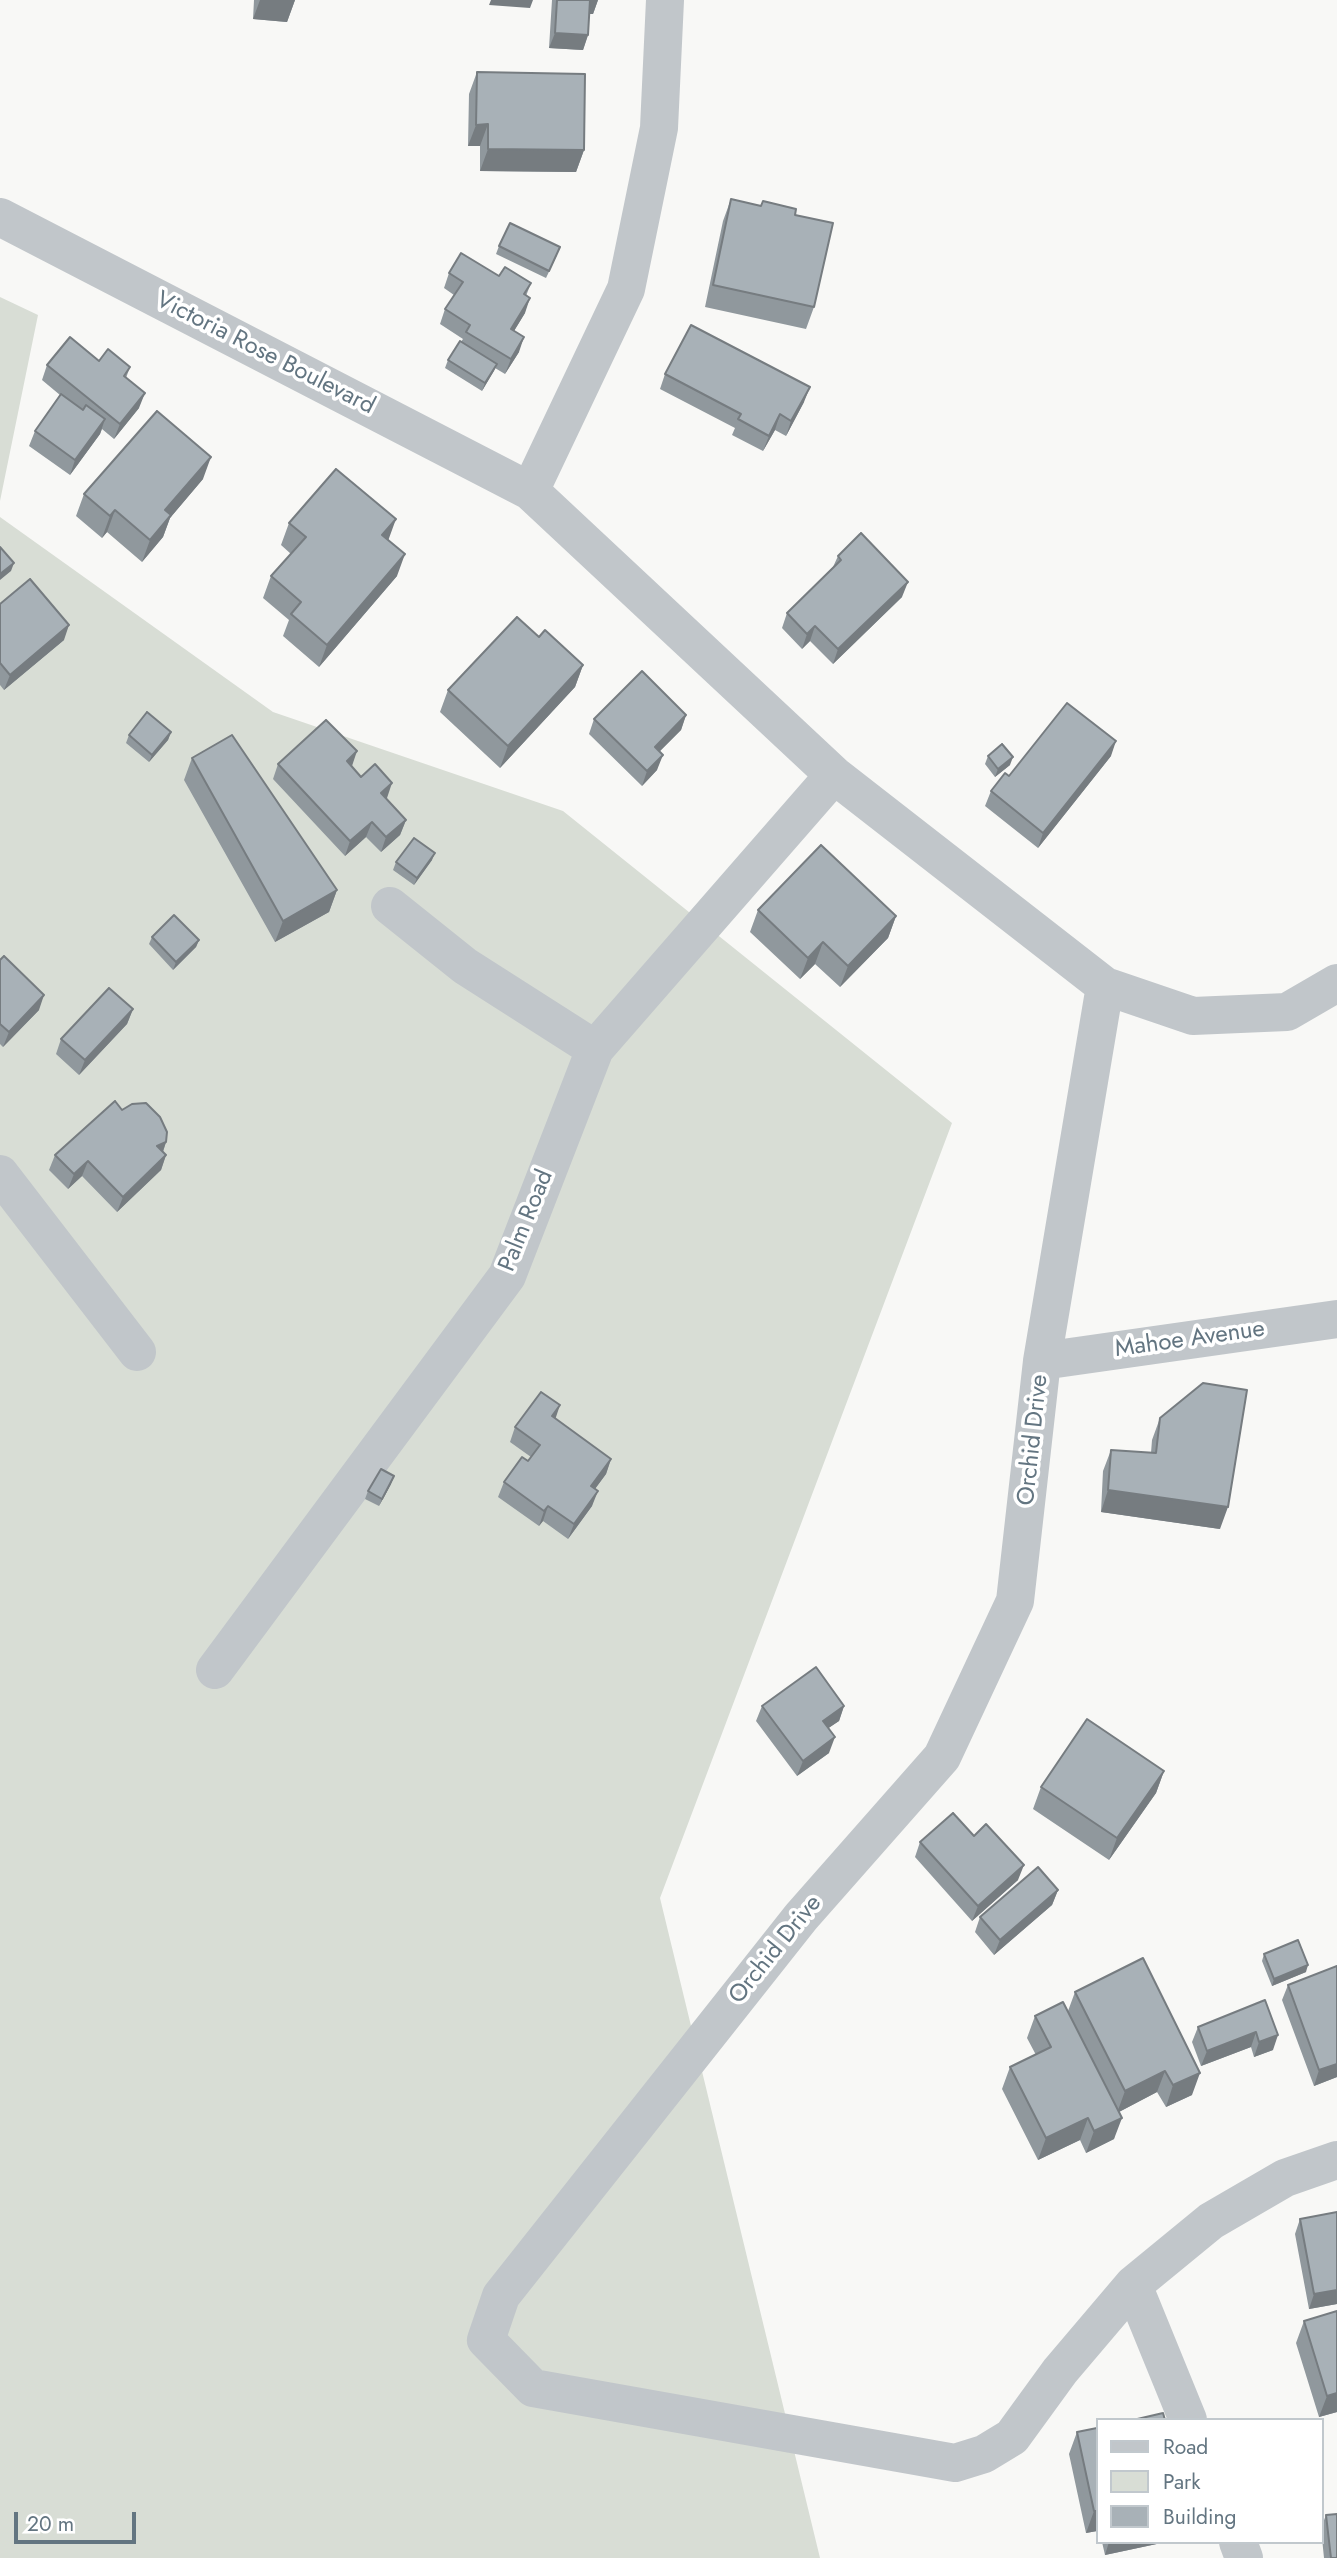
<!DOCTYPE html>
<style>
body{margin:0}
#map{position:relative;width:1337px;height:2558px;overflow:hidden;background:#f8f8f6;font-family:Jost,sans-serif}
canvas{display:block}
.legend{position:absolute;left:1096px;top:2418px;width:228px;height:126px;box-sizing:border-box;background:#fff;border:2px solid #c1c8cd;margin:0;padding:9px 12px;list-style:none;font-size:21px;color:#637581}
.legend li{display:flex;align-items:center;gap:14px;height:35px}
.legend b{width:35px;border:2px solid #c1c8cd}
.scale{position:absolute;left:14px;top:2512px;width:122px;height:32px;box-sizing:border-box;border:4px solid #637581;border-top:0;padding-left:9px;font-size:21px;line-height:24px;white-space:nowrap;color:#637581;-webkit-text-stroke:5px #fff;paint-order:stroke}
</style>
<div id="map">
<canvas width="1337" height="2558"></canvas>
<ul class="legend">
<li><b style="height:9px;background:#c1c6ca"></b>Road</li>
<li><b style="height:19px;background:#d8ddd5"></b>Park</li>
<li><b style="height:19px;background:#a8b1b7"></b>Building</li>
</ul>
<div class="scale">20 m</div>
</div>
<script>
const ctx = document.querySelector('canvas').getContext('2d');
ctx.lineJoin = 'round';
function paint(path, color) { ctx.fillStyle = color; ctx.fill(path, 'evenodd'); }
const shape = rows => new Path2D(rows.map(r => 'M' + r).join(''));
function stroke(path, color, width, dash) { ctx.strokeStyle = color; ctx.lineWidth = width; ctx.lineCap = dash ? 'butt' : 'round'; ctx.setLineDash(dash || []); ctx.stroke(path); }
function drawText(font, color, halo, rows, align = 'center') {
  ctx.font = font + ' Jost,sans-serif'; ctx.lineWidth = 7; ctx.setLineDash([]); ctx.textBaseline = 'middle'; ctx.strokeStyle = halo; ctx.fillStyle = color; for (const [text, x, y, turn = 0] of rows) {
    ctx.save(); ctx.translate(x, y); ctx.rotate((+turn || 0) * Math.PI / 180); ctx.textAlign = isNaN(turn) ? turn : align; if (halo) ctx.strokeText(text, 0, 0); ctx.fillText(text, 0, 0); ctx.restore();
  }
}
const green = shape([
 [0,297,38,315,0,501],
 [0,517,273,712,563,811,952,1123,660,1898,820,2558,0,2558]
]);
const minor = shape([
 [0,217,530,491,834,775,1105,986,1193,1016,1287,1012,1337,983],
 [530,491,626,289,659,128,665,0],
 [390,906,465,966,595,1049],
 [1105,986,1042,1361,1015,1601,942,1757,801,1917,501,2296,486,2340,533,2388,955,2463,984,2454,1012,2437,1060,2371,1133,2285,1211,2221,1285,2178,1337,2160],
 [0,1174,137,1352],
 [1042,1361,1337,1319],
 [215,1670,507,1276,595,1049,834,775],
 [1133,2285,1188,2420],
 [1238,2542,1244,2558]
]);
const wall = shape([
 [254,0,295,0,287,22,253,19],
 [552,0,598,0,593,14,589,14,588,35,583,50,549,48],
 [477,72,584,150,576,172,480,171,480,146,468,146,469,94],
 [731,199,795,215,814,307,806,329,705,307,723,221],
 [499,246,557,255,546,278,496,254],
 [449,273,499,276,531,283,526,296,525,313,514,331,519,352,505,374,495,368,482,391,445,368,448,360,463,339,440,324,445,309,454,295,444,288],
 [99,361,130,367,126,378,139,408,114,439,102,429,100,434,70,475,29,446,35,431,60,395,42,380,47,365],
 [665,374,804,402,786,436,775,430,763,451,732,435,735,428,660,389],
 [203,479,170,518,163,537,142,562,107,532,102,538,76,516,84,494],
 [289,523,388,539,397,576,319,667,283,636,289,620,263,598,271,576,291,554,281,545],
 [838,556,902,597,833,664,810,641,802,649,782,628,787,613,833,567],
 [0,604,64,640,4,690,0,685],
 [539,637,583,665,575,687,500,768,440,712,448,690],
 [686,715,681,730,659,752,657,770,642,786,589,734,594,719],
 [171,732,168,740,149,762,126,743,129,735],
 [988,756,1010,765,995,777,985,764],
 [1111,756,1038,848,985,806,991,791,1009,776],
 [192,758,337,890,329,912,275,942,184,780],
 [278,764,352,766,361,777,386,798,406,820,400,835,381,852,366,837,345,856,273,779],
 [432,860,414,885,393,870,396,862],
 [758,910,896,916,888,938,840,987,815,964,800,979,750,932],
 [152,937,199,940,196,947,173,970,149,944],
 [0,960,39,1010,3,1047,0,1044],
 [133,1009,127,1024,79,1075,56,1054,61,1039],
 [122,1110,166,1142,163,1152,166,1155,161,1170,117,1212,82,1176,68,1189,49,1170,55,1155],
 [1160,1418,1220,1529,1101,1512,1103,1471,1111,1450,1151,1453,1152,1440],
 [555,1419,611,1459,606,1474,595,1489,592,1506,568,1539,543,1521,539,1526,498,1497,504,1482,531,1457,510,1442,515,1427],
 [391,1484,379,1506,365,1499,368,1491],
 [762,1706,844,1706,839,1721,828,1728,829,1753,797,1776,756,1721],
 [1164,1771,1156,1793,1109,1860,1033,1809,1041,1787],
 [974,1836,1018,1880,972,1921,915,1857,920,1842],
 [1058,1890,1052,1905,994,1955,975,1932,980,1917],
 [1264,1954,1306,1972,1272,1986,1262,1961],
 [1143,1958,1192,2095,1166,2107,1157,2092,1119,2112,1114,2139,1086,2153,1080,2140,1038,2160,1002,2089,1010,2067,1036,2055,1027,2038,1035,2016,1068,2011,1075,1992],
 [1288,1985,1337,2077,1314,2086,1282,2000],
 [1265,2000,1273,2050,1254,2057,1251,2047,1201,2066,1192,2042,1198,2027],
 [1300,2219,1337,2304,1309,2309,1295,2234],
 [1337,2311,1337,2412,1319,2417,1296,2343,1304,2321],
 [1097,2428,1097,2531,1086,2533,1069,2454,1077,2432],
 [1326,2515,1337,2558,1324,2558,1321,2528],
 [1102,2542,1166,2542,1105,2555]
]);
const shadedWall = shape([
 [260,0,295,0,287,22,253,19],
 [491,0,533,0,530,8,489,5],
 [590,0,598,0,593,14,585,14],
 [555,33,588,35,583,50,549,48],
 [488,124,480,146,468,146,476,125],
 [488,149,584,150,576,172,480,171],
 [530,298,525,313,506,344,511,329],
 [524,337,519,352,505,374,511,359],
 [497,364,494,371,482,391,485,383],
 [810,387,804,402,786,436,791,421],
 [145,393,139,408,114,439,120,424],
 [780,414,775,430,763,451,769,436],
 [105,419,100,434,70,475,75,460],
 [211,457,203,479,170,518,163,537,142,562,150,540,165,510],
 [115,510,107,532,102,538,110,516],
 [396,519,388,541,382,535],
 [405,554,397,576,319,667,327,645],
 [14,563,11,571,0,580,0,574],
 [908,582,902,597,833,664,838,649],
 [69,625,64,640,4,690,10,675],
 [815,626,810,641,802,649,807,634],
 [583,665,575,687,500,768,508,746],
 [686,715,681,730,649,762,655,747],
 [171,732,168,740,149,762,152,755],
 [1116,741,1111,756,1038,848,1043,833],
 [357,751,352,766,347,761],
 [663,755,657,770,642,786,647,771],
 [1013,757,1010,765,995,777,998,769],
 [392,783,387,798,376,808,381,793],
 [406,820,400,835,381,852,386,837],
 [372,822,366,837,345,856,350,841],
 [435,853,432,860,414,885,417,878],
 [337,890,329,912,275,942,283,921],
 [896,916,888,938,840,987,848,966],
 [199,940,196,947,173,970,176,962],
 [823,942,815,964,800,979,808,958],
 [44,995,39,1010,3,1047,9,1032],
 [133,1009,127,1024,79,1075,85,1060],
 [166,1142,161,1157,157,1146],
 [166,1155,161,1170,117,1212,123,1197],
 [88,1161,82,1176,68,1189,74,1174],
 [560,1405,555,1420,552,1416],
 [611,1459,606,1474,586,1501,591,1486],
 [394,1476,391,1484,379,1506,382,1499],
 [1108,1490,1228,1507,1220,1529,1101,1512],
 [598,1491,592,1506,568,1539,574,1524],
 [548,1506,543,1521,539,1526,544,1511],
 [844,1706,839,1721,817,1736,823,1721],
 [835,1737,829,1753,797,1776,803,1761],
 [1164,1771,1156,1793,1109,1860,1117,1838],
 [1024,1865,1018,1880,972,1921,978,1906],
 [1058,1890,1052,1905,994,1955,1000,1940],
 [1308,1965,1306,1972,1272,1986,1274,1979],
 [1256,2032,1251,2047,1201,2066,1207,2051],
 [1278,2035,1273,2050,1254,2057,1259,2042],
 [1337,2064,1337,2077,1314,2086,1319,2070],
 [1165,2071,1157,2092,1117,2113,1125,2091],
 [1200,2073,1192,2095,1166,2107,1173,2085],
 [1088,2118,1080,2140,1038,2160,1046,2138],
 [1122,2118,1114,2139,1086,2153,1094,2131],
 [1337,2290,1337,2304,1309,2309,1314,2294],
 [1337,2393,1337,2412,1319,2417,1327,2396],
 [1094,2511,1097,2511,1097,2531,1086,2533],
 [1109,2542,1166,2542,1105,2555]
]);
const building = shape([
 [557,0,590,0,588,35,555,33,557,0],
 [477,72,585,74,584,150,488,149,488,124,476,125,477,72],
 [731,199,761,206,763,201,796,209,795,215,833,223,814,307,713,285,731,199],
 [510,223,560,247,549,271,499,246,510,223],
 [461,253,499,276,505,267,531,283,524,294,530,298,511,329,524,337,511,359,466,332,470,325,445,309,463,282,449,273,461,253],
 [691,325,810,387,791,421,780,414,769,436,738,419,741,414,665,374,691,325],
 [70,337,99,361,108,349,130,367,124,376,145,393,120,424,47,365,70,337],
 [460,341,497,364,485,383,448,360,460,341],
 [61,394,83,410,86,405,105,419,75,460,35,431,61,394],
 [157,411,211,457,165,510,171,515,150,540,115,510,110,516,84,494,157,411],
 [336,469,396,519,382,535,405,554,327,645,291,614,301,602,271,576,306,537,289,523,336,469],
 [861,533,908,582,838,649,815,626,807,634,787,613,841,560,838,556,861,533],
 [0,547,14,563,0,574,0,547],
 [30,579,69,625,10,675,0,663,0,604,30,579],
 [517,617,539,637,545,630,583,665,508,746,448,690,517,617],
 [642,671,686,715,655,747,663,755,647,771,594,719,642,671],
 [1067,703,1116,741,1043,833,991,791,1005,773,1009,776,1067,703],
 [147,712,171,732,152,755,129,735,147,712],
 [326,720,357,751,347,761,361,777,375,764,392,783,381,793,406,820,386,837,372,822,350,841,278,764,326,720],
 [232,735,337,890,283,921,192,758,232,735],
 [1002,744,1013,757,998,769,988,756,1002,744],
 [414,838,435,853,417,878,396,862,414,838],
 [821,845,896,916,848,966,823,942,808,958,758,910,821,845],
 [174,915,199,940,176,962,152,937,174,915],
 [4,956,44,995,9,1032,0,1024,0,960,4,956],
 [109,988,133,1009,85,1060,61,1039,109,988],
 [115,1101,122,1110,132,1104,146,1103,160,1117,167,1132,166,1142,157,1146,166,1155,123,1197,88,1161,74,1174,55,1155,115,1101],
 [1203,1383,1247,1390,1228,1507,1108,1490,1111,1450,1156,1453,1160,1418,1203,1383],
 [541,1392,560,1405,552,1416,611,1459,591,1486,598,1491,574,1524,548,1506,544,1511,504,1482,522,1457,528,1461,540,1445,515,1427,541,1392],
 [381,1469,394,1476,382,1499,368,1491,381,1469],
 [816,1667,844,1706,823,1721,835,1737,803,1761,762,1706,816,1667],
 [1087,1719,1164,1771,1117,1838,1041,1787,1087,1719],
 [953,1813,974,1836,986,1824,1024,1865,978,1906,920,1842,953,1813],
 [1038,1867,1058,1890,1000,1940,980,1917,1038,1867],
 [1298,1940,1308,1965,1274,1979,1264,1954,1298,1940],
 [1143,1958,1200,2073,1173,2085,1165,2071,1125,2091,1075,1992,1143,1958],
 [1337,1966,1337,2064,1319,2070,1288,1985,1337,1966],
 [1265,2000,1278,2035,1259,2042,1256,2032,1207,2051,1198,2027,1265,2000],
 [1063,2002,1122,2118,1094,2131,1088,2118,1046,2138,1010,2067,1051,2047,1035,2016,1063,2002],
 [1337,2212,1337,2290,1314,2294,1300,2219,1337,2212],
 [1337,2311,1337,2393,1327,2396,1304,2321,1337,2311],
 [1163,2413,1165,2420,1133,2420,1163,2413],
 [1097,2428,1097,2511,1094,2511,1077,2432,1097,2428],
 [1337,2514,1337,2558,1331,2558,1326,2515,1337,2514]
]);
const streetNames = [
 ["Victoria Rose Boulevard",265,354,27],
 ["Palm Road",527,1221,-68],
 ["Mahoe Avenue",1190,1340,-8],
 ["Orchid Drive",1034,1440,-84],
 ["Orchid Drive",776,1950,-51]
];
paint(green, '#d8ddd5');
stroke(minor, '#c1c6ca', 38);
paint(wall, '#90989d');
paint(shadedWall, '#767c80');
paint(building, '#a8b1b7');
stroke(building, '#767c80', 2);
drawText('24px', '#637581', '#fff', streetNames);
</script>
